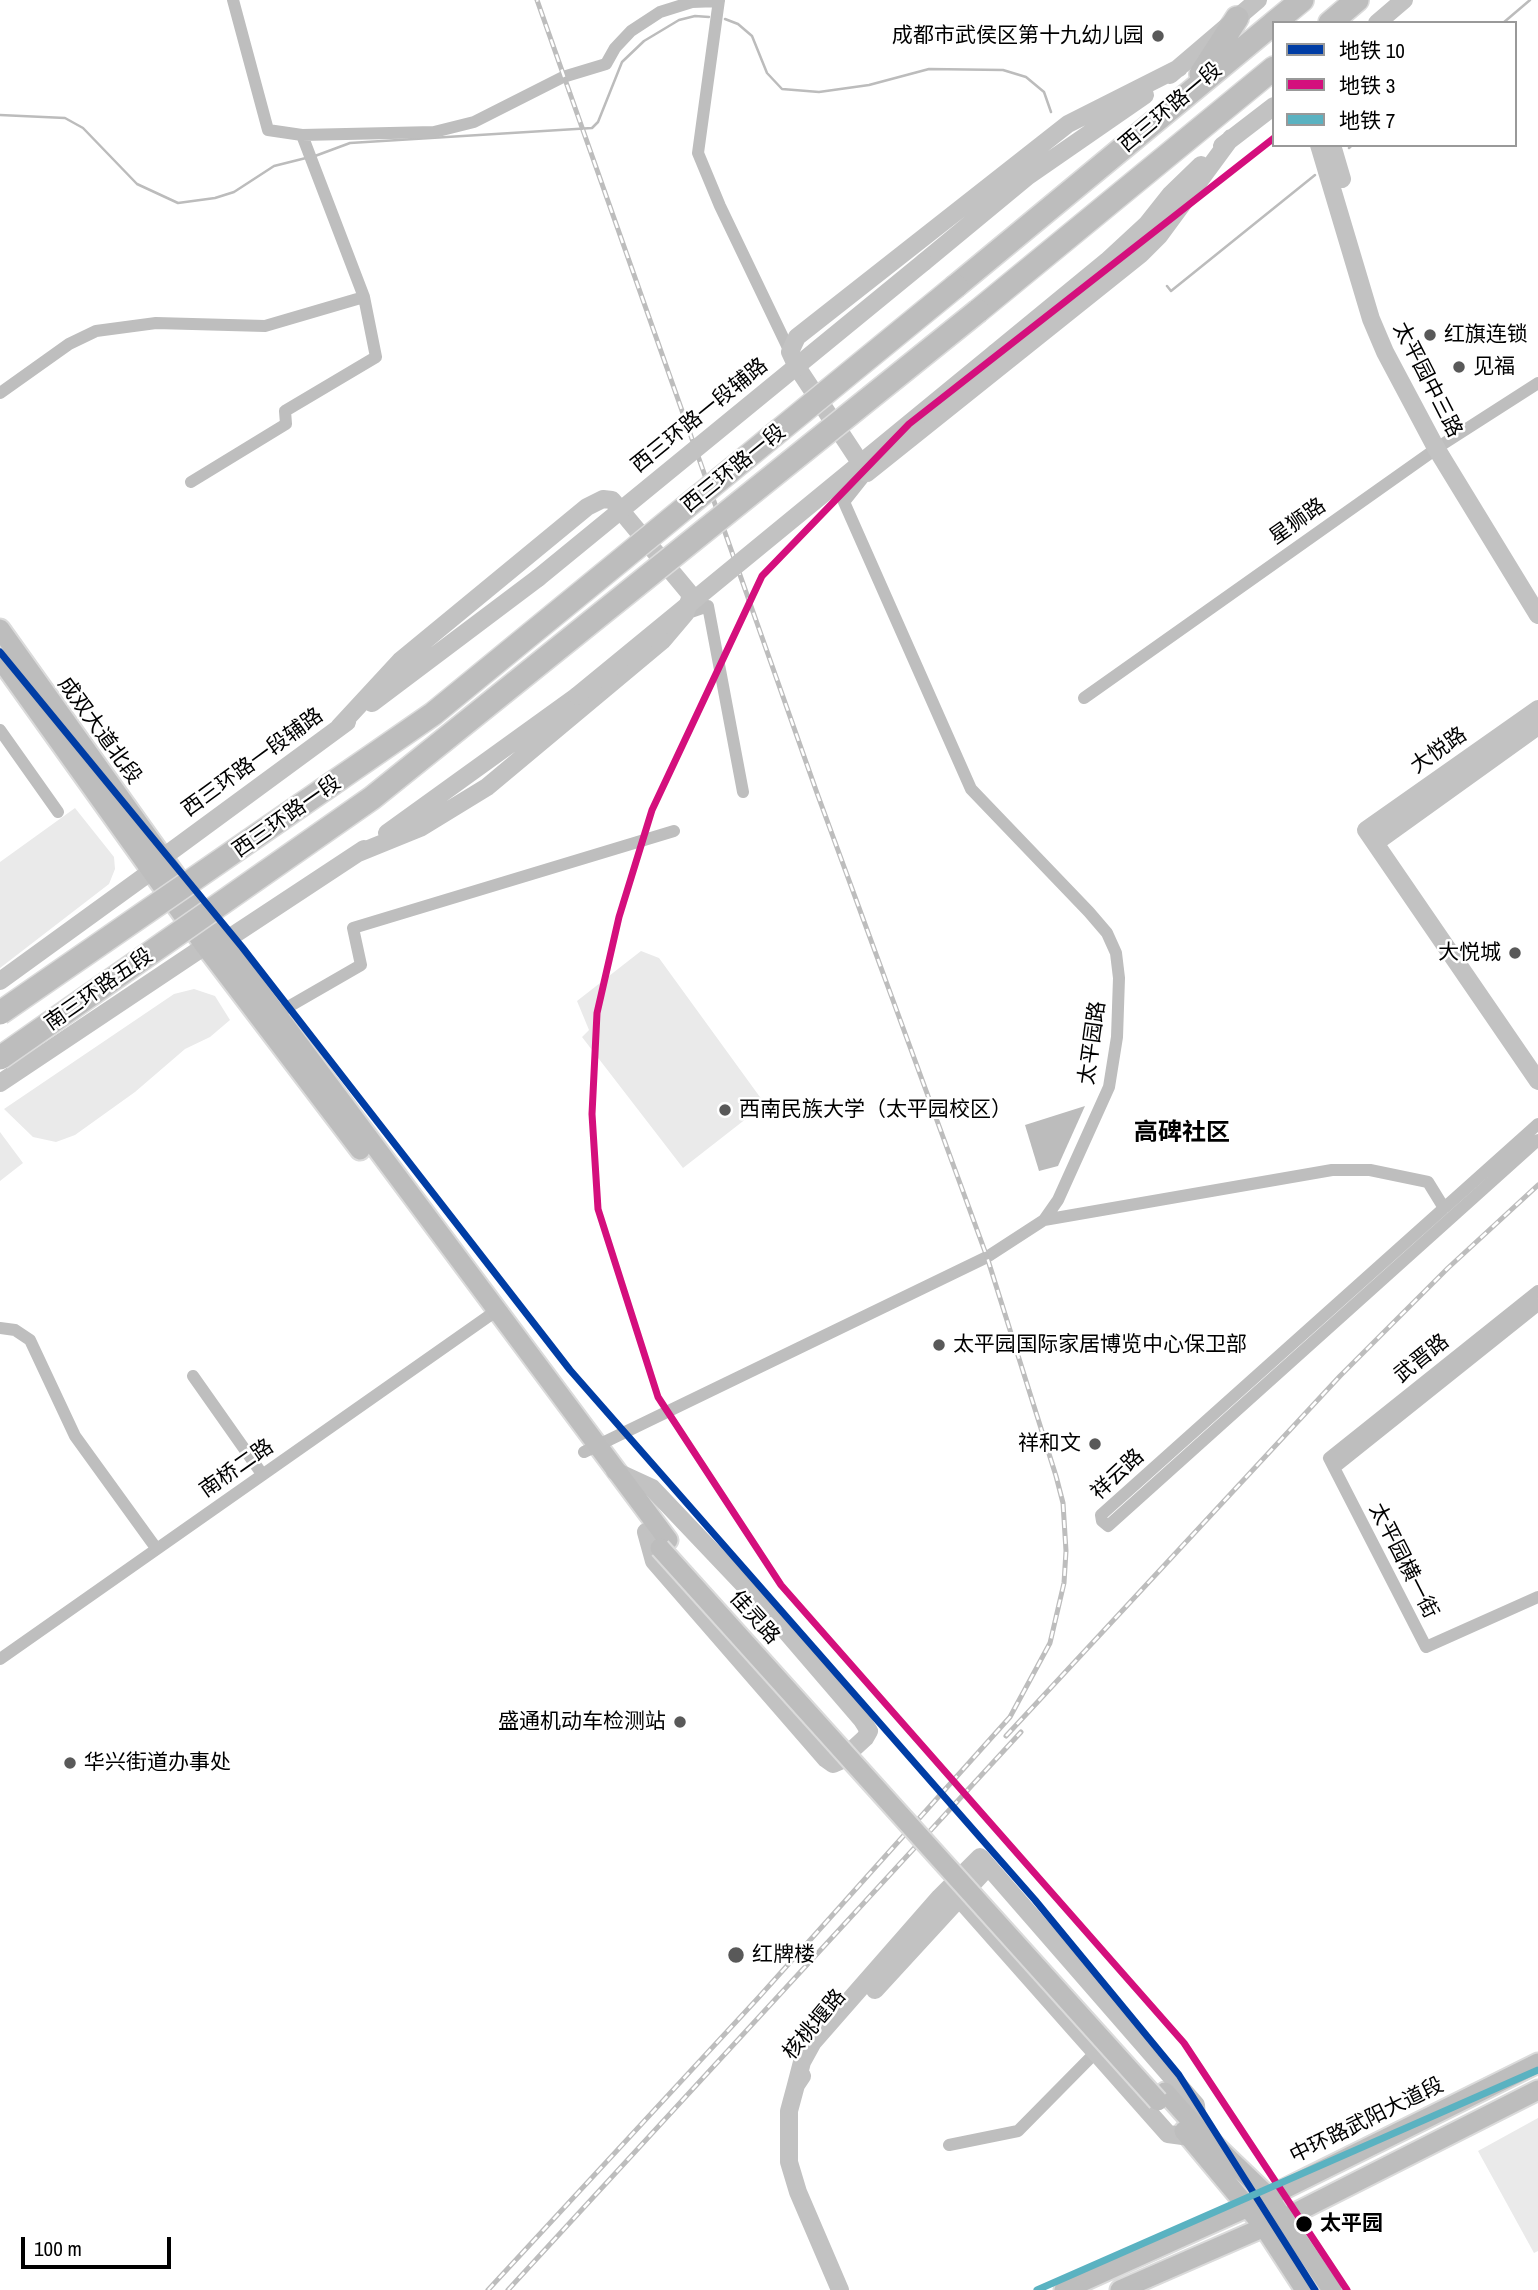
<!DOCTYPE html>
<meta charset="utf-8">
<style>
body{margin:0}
#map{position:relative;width:1538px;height:2290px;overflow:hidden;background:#fff;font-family:"Archivo Narrow","Noto Sans SC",sans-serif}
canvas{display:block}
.legend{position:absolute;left:1272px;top:21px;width:245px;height:126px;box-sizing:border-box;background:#fff;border:2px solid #999;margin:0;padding:9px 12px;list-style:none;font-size:21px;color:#000}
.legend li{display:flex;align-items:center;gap:14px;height:35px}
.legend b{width:35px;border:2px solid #999}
.scale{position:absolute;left:21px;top:2237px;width:150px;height:32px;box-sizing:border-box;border:4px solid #000;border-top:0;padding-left:9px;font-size:21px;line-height:24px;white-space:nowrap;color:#000;-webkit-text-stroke:5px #fff;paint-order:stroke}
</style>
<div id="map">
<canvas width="1538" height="2290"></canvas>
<ul class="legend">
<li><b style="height:9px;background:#003da5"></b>地铁 10</li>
<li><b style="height:9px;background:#d40f7d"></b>地铁 3</li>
<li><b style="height:9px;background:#5ab2c1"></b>地铁 7</li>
</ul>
<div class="scale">100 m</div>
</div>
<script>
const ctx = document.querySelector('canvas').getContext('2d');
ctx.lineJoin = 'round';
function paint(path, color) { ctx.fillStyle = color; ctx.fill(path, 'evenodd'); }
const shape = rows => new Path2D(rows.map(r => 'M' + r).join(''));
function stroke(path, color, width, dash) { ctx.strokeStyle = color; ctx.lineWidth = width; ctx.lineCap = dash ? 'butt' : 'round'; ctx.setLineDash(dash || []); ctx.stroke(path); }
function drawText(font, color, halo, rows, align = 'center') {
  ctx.font = font + ' "Archivo Narrow","Noto Sans SC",sans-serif'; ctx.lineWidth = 5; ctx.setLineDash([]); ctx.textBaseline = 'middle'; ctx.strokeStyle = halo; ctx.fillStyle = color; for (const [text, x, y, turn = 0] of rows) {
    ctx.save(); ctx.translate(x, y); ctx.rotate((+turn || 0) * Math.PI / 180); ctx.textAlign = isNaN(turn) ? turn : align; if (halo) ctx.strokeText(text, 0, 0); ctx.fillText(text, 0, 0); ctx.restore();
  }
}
const green = shape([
 [75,808,114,857,115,869,109,884,0,968,0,862],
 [641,951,659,958,765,1104,683,1168,582,1037,589,1030,577,1001],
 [194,989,215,996,230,1020,210,1037,185,1049,135,1092,75,1135,56,1142,33,1137,4,1109,174,994],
 [0,1132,23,1163,0,1181],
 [1538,2118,1538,2251,1534,2253,1478,2151]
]);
const water = shape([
 [1085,1106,1058,1166,1039,1171,1025,1125]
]);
const stream = shape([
 [725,19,738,24,752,36,767,73,782,89,819,92,869,85,929,69,1003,70,1026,77,1044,92,1051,112],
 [1503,23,1530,0],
 [0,115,65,118,83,128,137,184,178,203,215,198,234,192,274,166,306,158],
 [1349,148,1352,145],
 [315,156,350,143,592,128,598,122,622,62,644,41,679,20,695,16,709,17],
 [1167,286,1171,291,1315,175]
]);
const street = shape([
 [233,0,268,130,302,135,434,132,474,122,563,77,606,64,615,48,631,31,660,12,692,2,719,1],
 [719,0,698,153,720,206,790,352],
 [0,393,69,344,96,331,156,323,265,326,364,297],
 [191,482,286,424,285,411,376,357,364,297,302,135],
 [685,614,708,606,743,792],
 [1084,698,1443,444,1538,383],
 [0,730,58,812],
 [276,1014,361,965,353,928,674,831],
 [1538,1124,1101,1515,1102,1521,1108,1526,1538,1140],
 [1044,1220,1332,1170,1370,1170,1428,1182,1444,1208],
 [1538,1291,1329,1458,1426,1647,1538,1597],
 [0,1328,15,1330,30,1340,75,1436,156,1548],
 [193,1376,262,1474],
 [584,1452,987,1257,1044,1220,1058,1200,1109,1087,1117,1037,1119,978,1116,953,1107,933,1089,912,971,789,844,502,867,473],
 [1334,1468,1538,1305],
 [0,1659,496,1311],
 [949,2145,1018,2131,1096,2052]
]);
const secondary = shape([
 [1377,23,1404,0],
 [1179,68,1068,124,797,337,790,352,797,367,867,473,1141,254,1159,236,1231,138],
 [1170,75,1258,0],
 [1319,145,1371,319,1385,352,1436,448,1538,615],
 [1332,145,1342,179],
 [1222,146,1274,106],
 [924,262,1028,176,1145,95],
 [995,353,1107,261,1147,224,1170,195,1201,165],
 [372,703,538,578],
 [1538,709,1366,830,1538,1081],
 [339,727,400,661,587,507,603,499,612,500,691,595,685,614,663,640,487,787,420,828,356,854],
 [387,833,577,696],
 [1375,843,1538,726],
 [0,981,153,870,162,858,347,722],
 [0,1083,205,946,223,942,364,849],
 [615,1471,652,1488,764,1606,862,1720,869,1731,865,1738,840,1761,833,1764,826,1759,654,1561,646,1532],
 [952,1890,1168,2134,1190,2137],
 [875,1990,988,1867],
 [802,2076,796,2085,789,2111,789,2162,798,2192,840,2290],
 [796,2085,802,2062,813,2042,940,1897,980,1857,1196,2105,1198,2129]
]);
const primary = shape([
 [0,629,223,942,668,1540],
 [0,659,205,946,360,1150],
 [1165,2092,1198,2129,1268,2196,1332,2290],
 [1184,2131,1264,2227,1305,2290],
 [1064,2290,1248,2207,1538,2063],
 [1120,2290,1285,2218,1538,2090]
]);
const highway = shape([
 [1274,23,1302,0],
 [1330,23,1357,0],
 [1201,74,1237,18],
 [956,286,1274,23],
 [978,311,1274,68]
]);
const rail = shape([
 [1006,1736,1340,1376,1448,1268,1538,1185],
 [488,2290,759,1997,1010,1717,1050,1643,1064,1583,1066,1551,1063,1503,1056,1476,987,1257,817,793,537,0],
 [508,2290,1021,1732]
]);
const secondaryBridge = shape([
 [538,578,924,262],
 [577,696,995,353]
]);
const primaryBridge = shape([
 [660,1548,1158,2101]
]);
const highwayBridge = shape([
 [0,1013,433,714,956,286],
 [0,1058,372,798,978,311]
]);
const metro1 = shape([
 [0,652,242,947,570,1370,1035,1900,1179,2075,1315,2290]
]);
const metro2 = shape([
 [1274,138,909,424,762,576,652,810,619,917,597,1013,592,1114,598,1209,658,1397,781,1585,1184,2043,1347,2290]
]);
const metro3 = shape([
 [1037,2290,1538,2070]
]);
const markers = [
 [1158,36,7,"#595959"],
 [1430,335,7,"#595959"],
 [1459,367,7,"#595959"],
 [1515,953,7,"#595959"],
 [725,1110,7,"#595959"],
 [939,1345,7,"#595959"],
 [1095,1444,7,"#595959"],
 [680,1722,7,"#595959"],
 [70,1763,7,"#595959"],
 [736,1955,9,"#595959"],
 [1304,2224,9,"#000"]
];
const poiNames = [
 ["成都市武侯区第十九幼儿园",1144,36,"right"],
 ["红旗连锁",1444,335],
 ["见福",1473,367],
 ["大悦城",1501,953,"right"],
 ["西南民族大学（太平园校区）",739,1110],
 ["太平园国际家居博览中心保卫部",953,1345],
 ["祥和文",1081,1444,"right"],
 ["盛通机动车检测站",666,1722,"right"],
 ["华兴街道办事处",84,1763],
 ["红牌楼",752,1955]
];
const streetNames = [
 ["西三环路一段",1171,108,-40],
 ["太平园中三路",1427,380,63],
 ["西三环路一段辅路",700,416,-39],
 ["西三环路一段",734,469,-39],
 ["星狮路",1298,522,-35],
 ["成双大道北段",99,731,54],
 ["大悦路",1439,751,-35],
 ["西三环路一段辅路",253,763,-36],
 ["西三环路一段",287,817,-35],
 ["南三环路五段",99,990,-35],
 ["太平园路",1093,1043,-82],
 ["武晋路",1422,1359,-39],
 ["南桥二路",237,1469,-35],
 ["祥云路",1118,1475,-43],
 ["太平园横一街",1403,1561,63],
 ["佳灵路",754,1618,48],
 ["核桃堰路",815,2025,-50],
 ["中环路武阳大道段",1367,2121,-26]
];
const stopNames = [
 ["太平园",1320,2224]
];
const quarterNames = [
 ["高碑社区",1182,1134]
];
paint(green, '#eaeaea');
paint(water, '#bcbcbc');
stroke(stream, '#bcbcbc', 2.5);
stroke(primary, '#dbdbdb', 23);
stroke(highway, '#dbdbdb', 26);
stroke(street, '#bebebe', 12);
stroke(secondary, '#c2c2c2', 18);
stroke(primary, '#bdbdbd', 19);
stroke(highway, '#bdbdbd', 23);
stroke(rail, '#bdbdbd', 5);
stroke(rail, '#fff', 2.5, [8]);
stroke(primaryBridge, '#dbdbdb', 23, []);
stroke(highwayBridge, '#dbdbdb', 26, []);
stroke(secondaryBridge, '#c2c2c2', 18);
stroke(primaryBridge, '#bdbdbd', 19);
stroke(highwayBridge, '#bdbdbd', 23);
stroke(metro1, '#003da5', 7);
stroke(metro2, '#d40f7d', 7);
stroke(metro3, '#5ab2c1', 7);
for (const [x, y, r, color] of markers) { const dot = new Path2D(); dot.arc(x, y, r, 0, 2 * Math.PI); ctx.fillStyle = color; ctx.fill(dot); stroke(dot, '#fff', 2.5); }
drawText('21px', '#000', '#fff', poiNames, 'left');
drawText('21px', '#000', '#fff', streetNames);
drawText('bold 21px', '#000', '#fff', stopNames, 'left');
drawText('bold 24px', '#000', '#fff', quarterNames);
</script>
